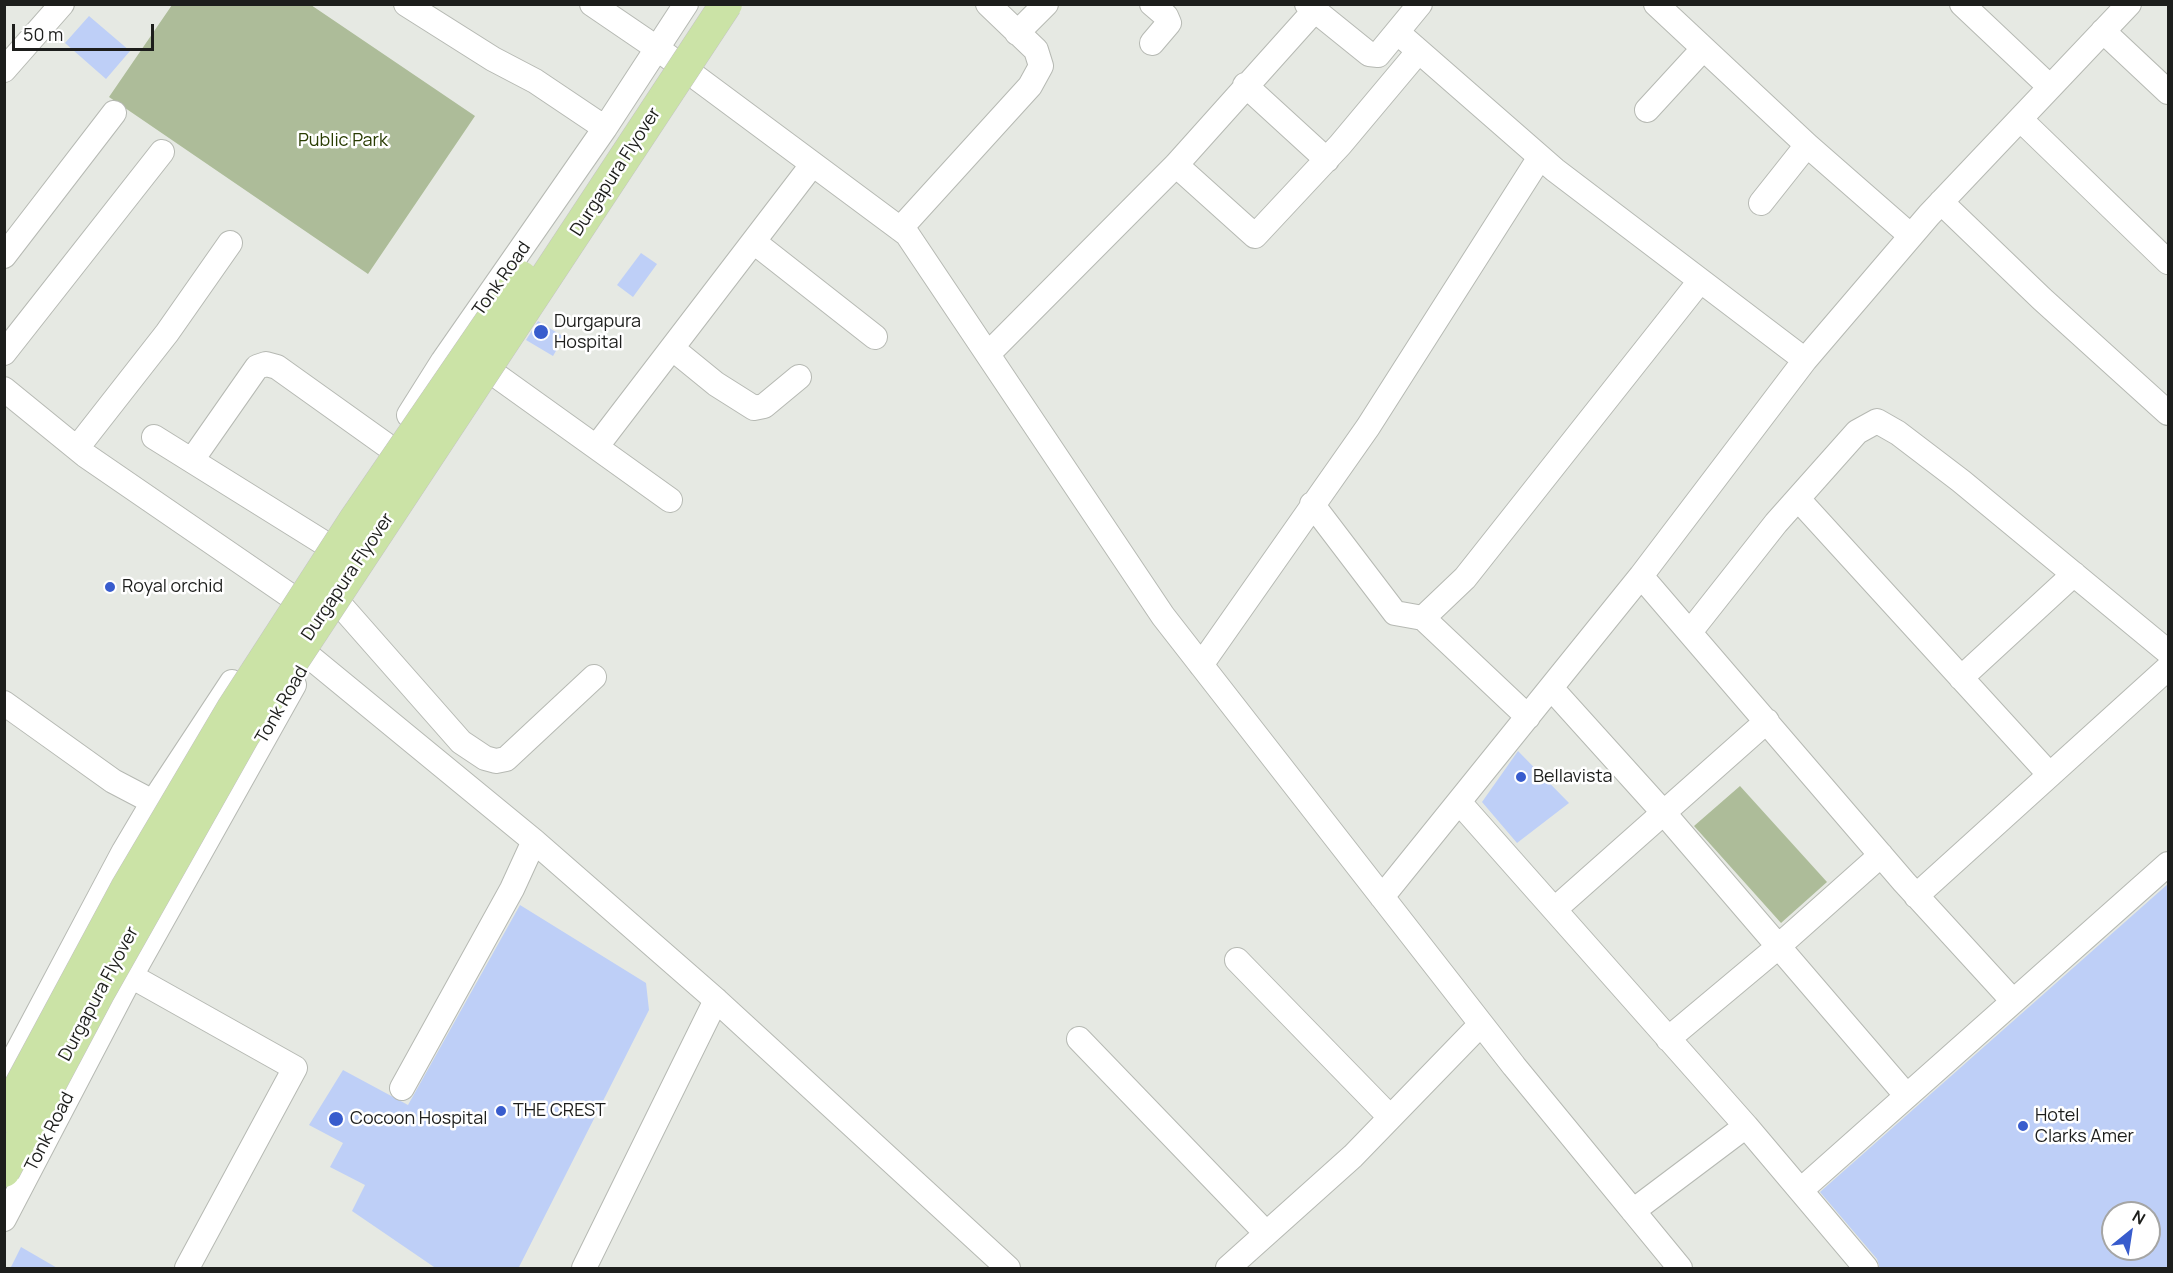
<!DOCTYPE html>
<style>
body{margin:0}
#map{position:relative;width:2173px;height:1273px;overflow:hidden;background:#e6e9e3;font-family:Manrope,sans-serif}
canvas{display:block}
.frame{position:absolute;inset:0;border:6px solid #1d1e1c;pointer-events:none}
.north{position:absolute;left:2101px;top:1201px;width:60px;height:60px;box-sizing:border-box;background:#fff;border:2px solid #a5a5a4;border-radius:50%;rotate:30deg;font-size:16px;font-weight:700;line-height:24px;text-align:center;color:#1d1e1c}
.north::after{content:'';display:block;margin:auto;width:21px;height:27px;background:#385ccd;clip-path:polygon(50% 0,100% 100%,50% 72%,0 100%)}
.scale{position:absolute;left:12px;top:24px;width:142px;height:27px;box-sizing:border-box;border:3px solid #1d1e1c;border-top:0;padding-left:8px;font-size:18px;line-height:21px;white-space:nowrap;color:#1d1e1c;-webkit-text-stroke:4px #fff;paint-order:stroke}
</style>
<div id="map">
<canvas width="2173" height="1273"></canvas>
<div class="frame"></div>
<div class="north">N</div>
<div class="scale">50 m</div>
</div>
<script>
const ctx = document.querySelector('canvas').getContext('2d');
ctx.lineJoin = 'round';
function paint(path, color) { ctx.fillStyle = color; ctx.fill(path, 'evenodd'); }
const shape = rows => new Path2D(rows.map(r => 'M' + r).join(''));
function stroke(path, color, width, dash) { ctx.strokeStyle = color; ctx.lineWidth = width; ctx.lineCap = dash ? 'butt' : 'round'; ctx.setLineDash(dash || []); ctx.stroke(path); }
function drawText(font, color, halo, rows, align = 'center') {
  ctx.font = font + ' Manrope,sans-serif'; ctx.lineWidth = 5; ctx.setLineDash([]); ctx.textBaseline = 'middle'; ctx.strokeStyle = halo; ctx.fillStyle = color; for (const [text, x, y, turn = 0] of rows) {
    ctx.save(); ctx.translate(x, y); ctx.rotate((+turn || 0) * Math.PI / 180); ctx.textAlign = isNaN(turn) ? turn : align; if (halo) ctx.strokeText(text, 0, 0); ctx.fillText(text, 0, 0); ctx.restore();
  }
}
const green = shape([
 [172,5,311,5,475,116,368,274,109,97],
 [1740,786,1827,882,1781,923,1694,826]
]);
const building = shape([
 [89,16,130,51,106,79,65,43],
 [641,253,657,264,633,297,617,285],
 [538,321,564,337,553,356,526,340],
 [1518,751,1569,803,1517,843,1482,802],
 [2169,883,2169,1269,1880,1269,1877,1259,1820,1192],
 [2113,1213,2149,1213,2149,1249,2113,1249],
 [520,905,646,983,649,1010,518,1269,437,1269,352,1211,365,1185,330,1167,343,1143,309,1125,343,1070,408,1105],
 [21,1247,59,1269,10,1269]
]);
const minor = shape([
 [406,4,493,59,535,81,605,128],
 [592,4,658,49,907,234,1163,616,1514,1066,1680,1268],
 [1307,4,1369,54,1378,55,1420,4],
 [1656,4,1807,145,1911,236],
 [1962,4,2050,87],
 [2103,31,2168,92],
 [1397,32,1555,170,1805,360],
 [1017,33,1046,4],
 [1152,43,1169,23,1166,16,1152,4],
 [4,70,62,4],
 [1245,85,1327,160],
 [1647,110,1703,49],
 [2020,119,2168,262],
 [1176,165,1255,236,1340,145,1418,52],
 [1941,202,2042,299,2168,413],
 [1761,203,1807,145],
 [900,229,1030,86,1041,66,1036,50,988,4],
 [754,242,875,337],
 [4,256,114,113],
 [673,349,716,384,754,408,764,406,799,377],
 [4,353,162,152],
 [988,354,1176,165,1314,11],
 [497,376,670,500],
 [4,389,85,455,289,595],
 [409,415,443,361,605,128,686,4],
 [154,437,324,543],
 [597,446,812,165],
 [77,448,167,333,230,243],
 [192,460,257,367,266,364,277,367,389,447],
 [1798,499,2050,775],
 [1312,504,1395,613,1423,618,1465,578,1700,281],
 [1641,576,1904,882,2013,1001],
 [343,608,461,742,485,758,496,761,506,759,594,677],
 [1423,618,1528,717],
 [1690,632,1776,523,1857,432,1877,421,1898,433,1961,481,2168,652],
 [288,639,534,841,716,1000,1008,1268],
 [1201,665,1368,427,1540,157],
 [1961,678,2074,574],
 [1552,689,1663,812,1906,1095],
 [4,703,113,781,153,802],
 [1459,802,1746,1126,1866,1268],
 [1916,896,2168,668],
 [1382,897,1641,576,1805,360,1929,215,2129,4],
 [1555,909,1767,721],
 [1237,960,1390,1117],
 [131,976,295,1068,187,1268],
 [1079,1039,1266,1233],
 [1668,1039,1772,952,1881,855],
 [4,1077,124,851,153,802,232,682],
 [402,1088,512,889,534,841],
 [1801,1190,2168,864],
 [1633,1211,1746,1126],
 [4,1219,131,976,294,685],
 [584,1268,716,1000],
 [1228,1268,1353,1156,1481,1024]
]);
const majorBridge = shape([
 [4,1116,126,889,233,708,356,518,521,277],
 [4,1171,98,994,244,735,726,4]
]);
const markers = [
 [541,332,8,"#385ccd"],
 [110,587,6,"#385ccd"],
 [1521,777,6,"#385ccd"],
 [501,1111,6,"#385ccd"],
 [336,1119,8,"#385ccd"],
 [2023,1126,6,"#385ccd"]
];
const parkNames = [
 ["Public Park",343,141]
];
const streetNames = [
 ["Durgapura Flyover",616,172,-57],
 ["Tonk Road",502,279,-55],
 ["Durgapura Flyover",348,577,-56],
 ["Tonk Road",282,705,-60],
 ["Durgapura Flyover",99,994,-62],
 ["Tonk Road",50,1132,-63]
];
const poiNames = [
 ["Durgapura",554,322],
 ["Hospital",554,343],
 ["Royal orchid",122,587],
 ["Bellavista",1533,777],
 ["THE CREST",513,1111],
 ["Hotel",2035,1116],
 ["Clarks Amer",2035,1137],
 ["Cocoon Hospital",350,1119]
];
paint(green, '#adbc99');
paint(building, '#becff7');
stroke(minor, '#b6b9b3', 26);
stroke(minor, '#fff', 24);
stroke(majorBridge, '#c4c4c4', 33, []);
stroke(majorBridge, '#cbe3a6', 32);
for (const [x, y, r, color] of markers) { const dot = new Path2D(); dot.arc(x, y, r, 0, 2 * Math.PI); ctx.fillStyle = color; ctx.fill(dot); stroke(dot, '#fff', 2); }
drawText('18px', '#293c02', '#fff', parkNames);
drawText('18px', '#1d1e1c', '#fff', streetNames);
drawText('18px', '#1d1e1c', '#fff', poiNames, 'left');
</script>
